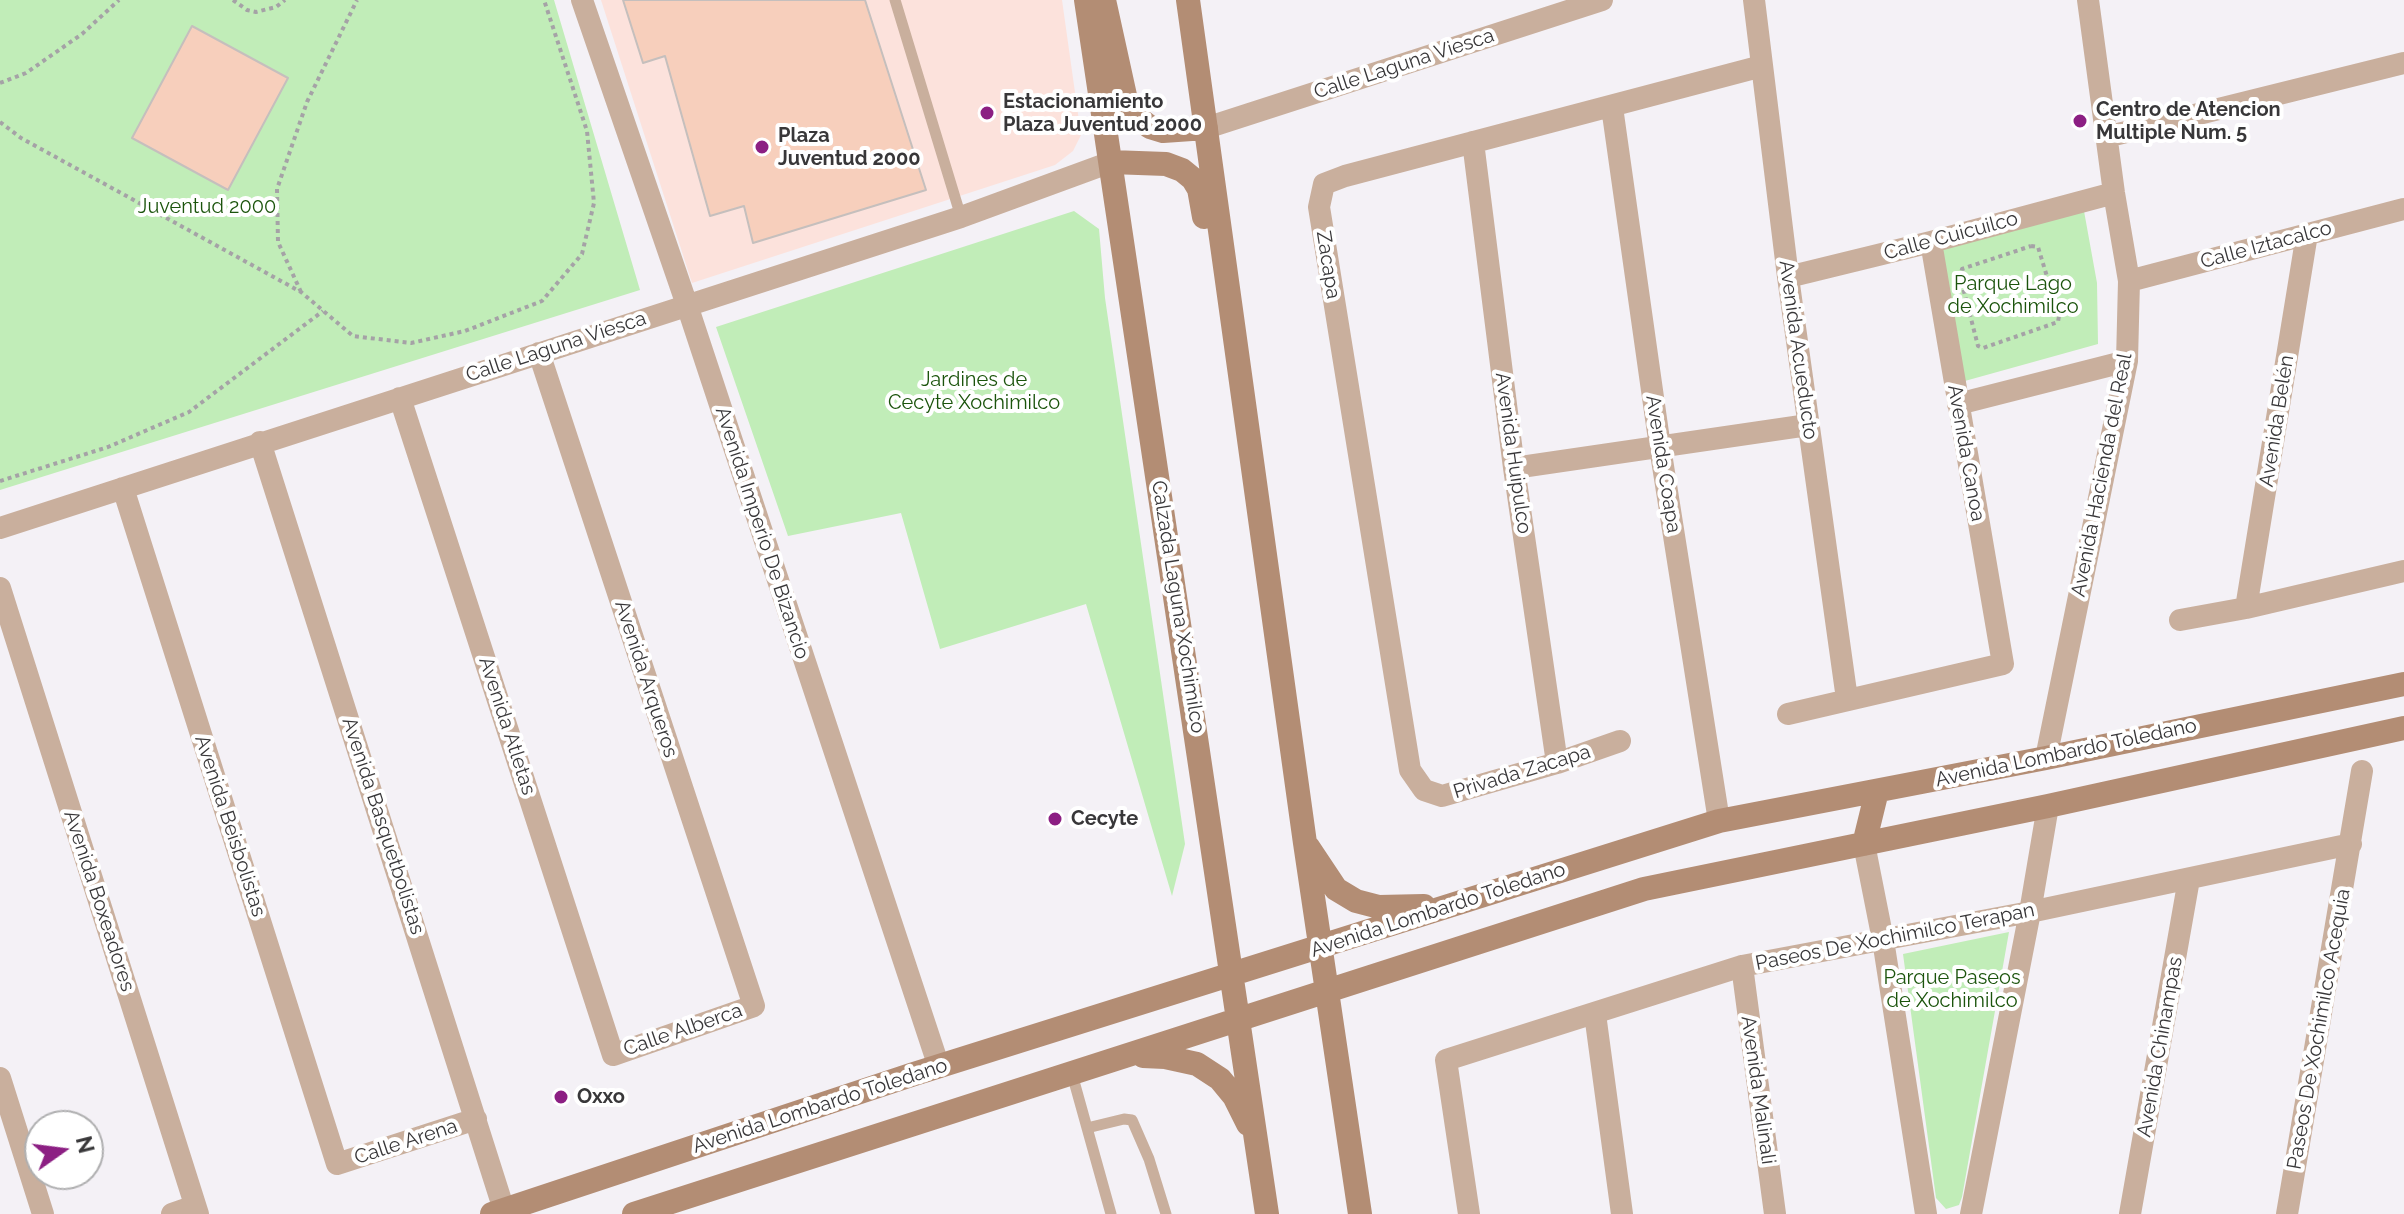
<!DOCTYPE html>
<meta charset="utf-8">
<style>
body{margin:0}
#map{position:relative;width:2404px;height:1214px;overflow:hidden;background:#f4f1f6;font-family:Raleway,sans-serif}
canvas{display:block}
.north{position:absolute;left:24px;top:1110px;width:80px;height:80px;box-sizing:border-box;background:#fff;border:2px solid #afafb0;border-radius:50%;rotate:76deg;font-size:22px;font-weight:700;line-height:32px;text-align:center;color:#383739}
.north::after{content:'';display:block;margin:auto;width:28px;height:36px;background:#8c1f83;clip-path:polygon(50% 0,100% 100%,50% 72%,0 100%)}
</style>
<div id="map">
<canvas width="2404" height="1214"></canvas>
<div class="north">N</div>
</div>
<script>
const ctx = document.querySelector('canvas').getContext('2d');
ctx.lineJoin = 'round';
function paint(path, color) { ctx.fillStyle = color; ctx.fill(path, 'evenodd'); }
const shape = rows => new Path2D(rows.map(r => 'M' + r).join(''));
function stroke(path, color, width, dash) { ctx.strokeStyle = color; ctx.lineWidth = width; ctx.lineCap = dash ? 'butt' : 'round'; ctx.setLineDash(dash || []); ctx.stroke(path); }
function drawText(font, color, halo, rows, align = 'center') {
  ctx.font = font + ' Raleway,sans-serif'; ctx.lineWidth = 8; ctx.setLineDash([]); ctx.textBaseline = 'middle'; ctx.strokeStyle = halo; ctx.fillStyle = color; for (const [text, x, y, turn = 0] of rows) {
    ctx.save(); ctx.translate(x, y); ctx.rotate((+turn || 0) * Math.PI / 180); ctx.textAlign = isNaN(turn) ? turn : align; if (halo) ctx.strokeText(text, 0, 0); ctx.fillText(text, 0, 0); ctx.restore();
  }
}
const commercial = shape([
 [601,0,1062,0,1081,135,1073,151,1055,165,692,283]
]);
const green = shape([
 [0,0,554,0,640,290,0,490],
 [1074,211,1099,229,1105,298,1185,844,1172,896,1086,604,940,649,901,513,788,536,716,327],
 [2084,211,2097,283,2098,344,1954,384,1931,242],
 [2009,932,1962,1197,1959,1205,1946,1209,1936,1198,1903,954]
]);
const building = shape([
 [623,0,865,0,926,190,753,243,744,206,710,216,665,56,643,63,623,0],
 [192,26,288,78,228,190,132,138,192,26]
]);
const path = shape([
 [233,0,247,10,256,12,276,7,285,0],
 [0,83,26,73,82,34,119,0],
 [0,122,21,138,301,292,353,336,411,343,465,331,542,301,582,254,594,203,587,131,544,0],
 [2031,246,2038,247,2059,316,2058,322,1983,348,1978,346,1960,276,1962,269,2031,246],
 [301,292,278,242,277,189,307,102,357,0],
 [0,481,108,447,189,412,323,311]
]);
const lane = shape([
 [895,0,961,217],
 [1072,1074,1111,1214],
 [1087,1128,1124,1119,1132,1120,1149,1159,1166,1214]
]);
const street = shape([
 [582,0,687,305,939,1067],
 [1754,0,1788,277,1847,699],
 [1612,107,1660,447,1719,821],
 [1206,128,1602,0],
 [2106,137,2404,63],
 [1473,142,1514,468,1557,763],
 [1788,277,1931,242,2114,193],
 [2129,281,2404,209],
 [400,398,613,1055,754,1006,539,353],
 [1958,404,2127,361],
 [260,442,504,1210],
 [1514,468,1808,425],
 [123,488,337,1164,476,1119],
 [0,528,961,217,1111,162],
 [0,588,198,1214],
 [2246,608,2307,234],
 [2180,620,2246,608,2404,571],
 [1788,714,2003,664,1931,242],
 [1620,741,1557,763,1442,796,1424,790,1410,770,1319,207,1324,184,1345,176,1762,66],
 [2046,758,2127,361,2129,281,2114,193,2088,0],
 [1864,844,1883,940,1926,1214],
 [1742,966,1775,1214],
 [1595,1014,1622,1214],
 [0,1078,43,1214],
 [172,1214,195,1206],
 [1469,1214,1446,1060,1742,966,2030,912,2351,844],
 [1971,1214,2030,912,2048,806],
 [2130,1214,2189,879],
 [2287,1214,2362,771]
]);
const secondary = shape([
 [1086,0,1267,1214],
 [1104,0,1126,100,1138,118,1150,127,1163,131,1206,128],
 [1188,0,1305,843,1360,1214],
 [1111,162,1166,164,1182,170,1193,179,1199,189,1204,217],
 [1864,844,1877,791],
 [1308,847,1336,889,1356,901,1379,907,1424,906],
 [1143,1056,1165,1057,1197,1064,1220,1079,1234,1096,1248,1124],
 [492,1214,911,1075,1719,821,2046,758,2404,684],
 [634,1214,1644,889,2048,806,2404,728]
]);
const markers = [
 [987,113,8,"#8c1f83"],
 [2080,121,8,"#8c1f83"],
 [762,147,8,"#8c1f83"],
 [1055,819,8,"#8c1f83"],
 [561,1097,8,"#8c1f83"]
];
const streetNames = [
 ["Calle Laguna Viesca",1404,64,-18],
 ["Calle Cuicuilco",1951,236,-15],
 ["Calle Iztacalco",2266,245,-15],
 ["Zacapa",1328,265,81],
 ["Calle Laguna Viesca",556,347,-18],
 ["Avenida Acueducto",1798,350,82],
 ["Avenida Belén",2277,421,-81],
 ["Avenida Huipulco",1513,453,82],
 ["Avenida Canoa",1966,453,80],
 ["Avenida Coapa",1663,464,81],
 ["Avenida Hacienda del Real",2102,475,-79],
 ["Avenida Imperio De Bizancio",762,533,72],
 ["Calzada Laguna Xochimilco",1178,607,81],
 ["Avenida Arqueros",646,679,72],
 ["Avenida Atletas",507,726,72],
 ["Avenida Lombardo Toledano",2066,753,-12],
 ["Privada Zacapa",1522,772,-17],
 ["Avenida Beisbolistas",230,826,72],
 ["Avenida Basquetbolistas",383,826,72],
 ["Avenida Boxeadores",99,901,72],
 ["Avenida Lombardo Toledano",1438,910,-18],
 ["Paseos De Xochimilco Terapan",1895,937,-11],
 ["Paseos De Xochimilco Acequia",2319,1029,-80],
 ["Calle Alberca",683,1030,-19],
 ["Avenida Chinampas",2160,1047,-80],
 ["Avenida Malinali",1758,1090,82],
 ["Avenida Lombardo Toledano",820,1106,-18],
 ["Calle Arena",406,1142,-18]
];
const poiNames = [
 ["Estacionamiento",1003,102],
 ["Plaza Juventud 2000",1003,125],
 ["Centro de Atencion",2096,110],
 ["Multiple Num. 5",2096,133],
 ["Plaza",778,136],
 ["Juventud 2000",778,159],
 ["Cecyte",1071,819],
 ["Oxxo",577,1097]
];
const parkNames = [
 ["Juventud 2000",207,207],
 ["Parque Lago",2013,284],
 ["de Xochimilco",2013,307],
 ["Jardines de",974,380],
 ["Cecyte Xochimilco",974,403],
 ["Parque Paseos",1952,978],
 ["de Xochimilco",1952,1001]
];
paint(commercial, '#fce2dc');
paint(green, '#c1edb8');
paint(building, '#f7cfbc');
stroke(building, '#c5bfbd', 2);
stroke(path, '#a5a2a6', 4, [4, 4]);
stroke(lane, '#c9af9d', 11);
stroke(street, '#c9af9d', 22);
stroke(secondary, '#b38d74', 24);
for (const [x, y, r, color] of markers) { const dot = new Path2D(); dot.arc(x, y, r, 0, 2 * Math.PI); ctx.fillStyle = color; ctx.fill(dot); stroke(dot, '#fff', 3); }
drawText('20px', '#383739', '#fff', streetNames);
drawText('bold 20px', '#383739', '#fff', poiNames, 'left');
drawText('20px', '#1b540c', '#fff', parkNames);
</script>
